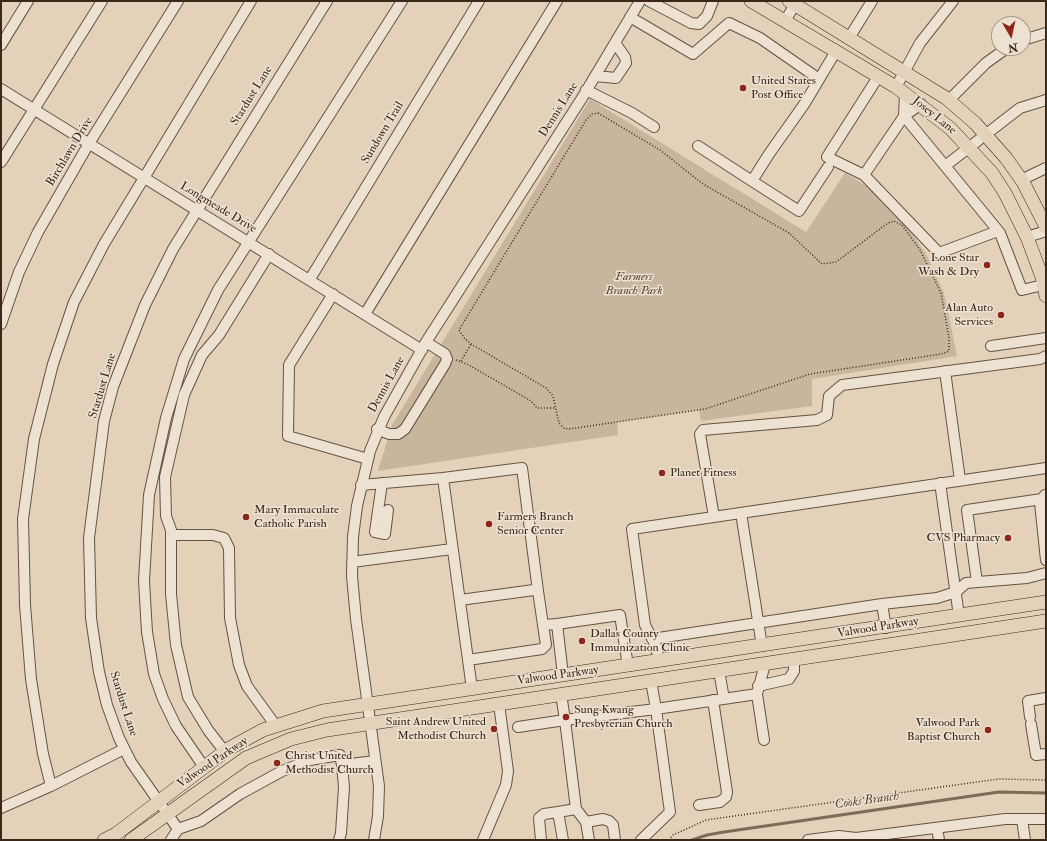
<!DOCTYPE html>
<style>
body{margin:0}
#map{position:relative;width:1047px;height:841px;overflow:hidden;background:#e3d2b9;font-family:"IM FELL Double Pica",serif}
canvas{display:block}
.frame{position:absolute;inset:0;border:2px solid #3c2818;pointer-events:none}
.north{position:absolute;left:991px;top:16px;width:40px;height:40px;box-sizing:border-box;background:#ede2d2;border:1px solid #a69888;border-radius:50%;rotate:171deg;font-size:11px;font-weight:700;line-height:16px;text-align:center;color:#3c2818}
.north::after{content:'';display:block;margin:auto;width:14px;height:18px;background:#8f2418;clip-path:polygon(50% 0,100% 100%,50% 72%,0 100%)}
</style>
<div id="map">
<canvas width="1047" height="841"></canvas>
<div class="frame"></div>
<div class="north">N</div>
</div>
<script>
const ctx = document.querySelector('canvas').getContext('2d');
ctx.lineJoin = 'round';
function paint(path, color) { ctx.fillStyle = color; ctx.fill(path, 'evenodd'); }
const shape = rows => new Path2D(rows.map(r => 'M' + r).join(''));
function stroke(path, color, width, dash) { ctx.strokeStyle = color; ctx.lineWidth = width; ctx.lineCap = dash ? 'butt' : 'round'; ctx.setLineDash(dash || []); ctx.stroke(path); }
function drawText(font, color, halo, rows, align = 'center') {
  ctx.font = font + ' "IM FELL Double Pica",serif'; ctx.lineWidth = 3; ctx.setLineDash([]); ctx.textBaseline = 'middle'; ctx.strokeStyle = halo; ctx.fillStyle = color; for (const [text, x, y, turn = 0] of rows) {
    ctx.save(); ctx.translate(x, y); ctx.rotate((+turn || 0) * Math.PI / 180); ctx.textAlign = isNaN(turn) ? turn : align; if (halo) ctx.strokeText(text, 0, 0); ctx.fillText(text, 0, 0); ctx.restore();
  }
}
const green = shape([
 [590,99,806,232,845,173,873,190,904,222,926,254,944,293,957,356,812,379,812,406,701,421,699,410,617,422,618,435,378,471,392,425]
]);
const stream = shape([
 [692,840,707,835,724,832,999,792,1046,793]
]);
const path = shape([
 [598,113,660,150,703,184,789,233,822,264,836,262,888,223,894,221,902,225,920,250,941,293,949,338,949,351,941,354,810,374,705,409,569,429,564,428,559,423,553,396,546,388,471,344,465,339,459,330,586,120,592,114,598,113],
 [456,360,469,365,531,401,537,408,555,408],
 [461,361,471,344],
 [669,840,673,835,706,820,998,779,1046,780]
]);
const minor = shape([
 [649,1,691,23,699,24,707,16,713,1],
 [630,17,693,54,729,23,760,38,819,79],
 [785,21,797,1],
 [849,38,872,1],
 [1023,40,1046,33],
 [1,45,28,1],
 [595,76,616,78,626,63,625,57,615,43],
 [896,87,920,43,953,1],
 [1,89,422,350],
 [586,90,632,113,654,127],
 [905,93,904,116,1000,233,1022,290,1043,285],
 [949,100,986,63,1007,48],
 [921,104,904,116,864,175,939,253,998,231],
 [698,146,752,181,769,154,805,103,836,51],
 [1,162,102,1],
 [945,166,1020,108,1046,100],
 [864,175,827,157,878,77],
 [1021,180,1046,168],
 [752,181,799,211,828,167],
 [1027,237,1046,231],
 [310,279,479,1],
 [333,294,289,365,288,436,368,459],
 [365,314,557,1],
 [1,324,19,272,38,232,88,145,178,1],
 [991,346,1046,338],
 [945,371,960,480],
 [377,429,389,434,398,434,405,429,445,364,447,359,445,354,426,342],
 [443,478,522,468,538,591],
 [382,483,375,532,385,534,388,510],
 [940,483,959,616],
 [361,485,443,478,472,689],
 [1045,495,1040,503,1046,560],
 [741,513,762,646],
 [714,517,700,434,703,430,817,420,827,415,829,396,842,385,1040,359,1046,356],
 [171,535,213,535,224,538,229,548,230,618,239,665,247,686,276,726],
 [352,562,452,549],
 [977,582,967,510,1042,499],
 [460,600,534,590,538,591,543,625,557,624],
 [882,604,886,628],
 [652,639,882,604,937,598,956,592,966,583,1027,578,1046,573],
 [468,660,542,649,546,645,543,625],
 [659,661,656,646,645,625,632,529,1046,468],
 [719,671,724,699],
 [563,675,557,624,620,615,628,666],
 [651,681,656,709,757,694],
 [758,686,789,679,794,671,794,660],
 [561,694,565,720,656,709,670,812,641,840],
 [1030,717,1028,701,1046,698],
 [1031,724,1036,755,1046,754],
 [518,727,565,720,576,809],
 [764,740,757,694,765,664],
 [225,752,208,730,188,697,176,645,171,594,171,530,166,516,165,477,184,395,202,355,219,335,269,254],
 [204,767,176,726,163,699,154,674,147,632,144,581,149,495,166,418,184,359,218,290,402,1],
 [51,786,43,754,31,679,25,605,23,519,34,439,53,364,74,302,104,244,251,1],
 [699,805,720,802,726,797,727,792,713,700],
 [1,808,51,786,124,749],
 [558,812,576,809,586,822,603,819,609,821,613,825,615,840],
 [1022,819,1025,840],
 [586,822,589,840],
 [937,828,939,840],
 [178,829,131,762,119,738,107,705,99,672,91,618,89,538,104,421,113,387,145,305,173,249,327,1],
 [171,840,178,829,201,821,240,794,282,771,310,760,340,755,342,765,375,761],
 [339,840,341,833,344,787,342,765],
 [374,840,378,816,379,786,356,619,352,576,353,537,357,506,370,451,384,417,426,342,582,98,640,1],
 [483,840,506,785,508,771,499,704],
 [541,840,539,818,544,814,558,812,563,840],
 [808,840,839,836,856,838,1005,819,1046,819]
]);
const major = shape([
 [751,1,896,87,950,128,992,173,1005,193,1027,237,1042,277,1046,296],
 [789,1,946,98,975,123,1006,158,1023,182,1046,227],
 [104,840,116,834,228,749,263,730,323,711,1046,602],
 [131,840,246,758,291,739,327,730,1046,621]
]);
const markers = [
 [743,88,4,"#8f2418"],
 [987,265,4,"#8f2418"],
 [1001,315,4,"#8f2418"],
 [662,473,4,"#8f2418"],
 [246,517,4,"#8f2418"],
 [489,524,4,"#8f2418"],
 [1008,538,4,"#8f2418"],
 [582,641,4,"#8f2418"],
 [566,717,4,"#8f2418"],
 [494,729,4,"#8f2418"],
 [988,730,4,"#8f2418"],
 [277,763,4,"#8f2418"]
];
const poiNames = [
 ["United States",751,81],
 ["Post Office",751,95],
 ["Lone Star",979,258,"right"],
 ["Wash & Dry",979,272,"right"],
 ["Alan Auto",993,308,"right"],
 ["Services",993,322,"right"],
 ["Planet Fitness",670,473],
 ["Mary Immaculate",254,510],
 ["Catholic Parish",254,524],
 ["Farmers Branch",497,517],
 ["Senior Center",497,531],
 ["CVS Pharmacy",1000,538,"right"],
 ["Dallas County",590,634],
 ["Immunization Clinic",590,648],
 ["Sung Kwang",574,710],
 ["Presbyterian Church",574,724],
 ["Saint Andrew United",486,722,"right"],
 ["Methodist Church",486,736,"right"],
 ["Valwood Park",980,723,"right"],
 ["Baptist Church",980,737,"right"],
 ["Christ United",285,756],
 ["Methodist Church",285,770]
];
const streetNames = [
 ["Stardust Lane",252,96,-58],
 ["Dennis Lane",559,110,-58],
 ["Josey Lane",934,116,39],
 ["Sundown Trail",383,133,-59],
 ["Birchlawn Drive",70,152,-59],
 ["Longmeade Drive",218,208,31],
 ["Dennis Lane",387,385,-61],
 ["Stardust Lane",103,386,-73],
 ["Valwood Parkway",878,628,-9],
 ["Valwood Parkway",558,676,-8],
 ["Stardust Lane",123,704,72],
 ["Valwood Parkway",213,763,-34]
];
const parkNames = [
 ["Farmers",634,277],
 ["Branch Park",634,291]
];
const waterNames = [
 ["Cooks Branch",867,801,-8]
];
paint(green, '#c7b59e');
stroke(stream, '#7e6b58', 3);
stroke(minor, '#665240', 12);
stroke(major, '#3c2818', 14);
stroke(path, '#3c2818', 1.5, [1, 2]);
stroke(minor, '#ede2d2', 10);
stroke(major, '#e3d2b9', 13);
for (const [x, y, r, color] of markers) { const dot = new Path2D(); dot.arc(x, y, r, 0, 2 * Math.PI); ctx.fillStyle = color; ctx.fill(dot); stroke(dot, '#ede2d2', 1.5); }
drawText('12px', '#3c2818', '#ede2d2', poiNames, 'left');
drawText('12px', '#3c2818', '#ede2d2', streetNames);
drawText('italic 12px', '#584433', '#ede2d2', parkNames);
drawText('italic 13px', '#5d4a38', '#ede2d2', waterNames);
</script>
